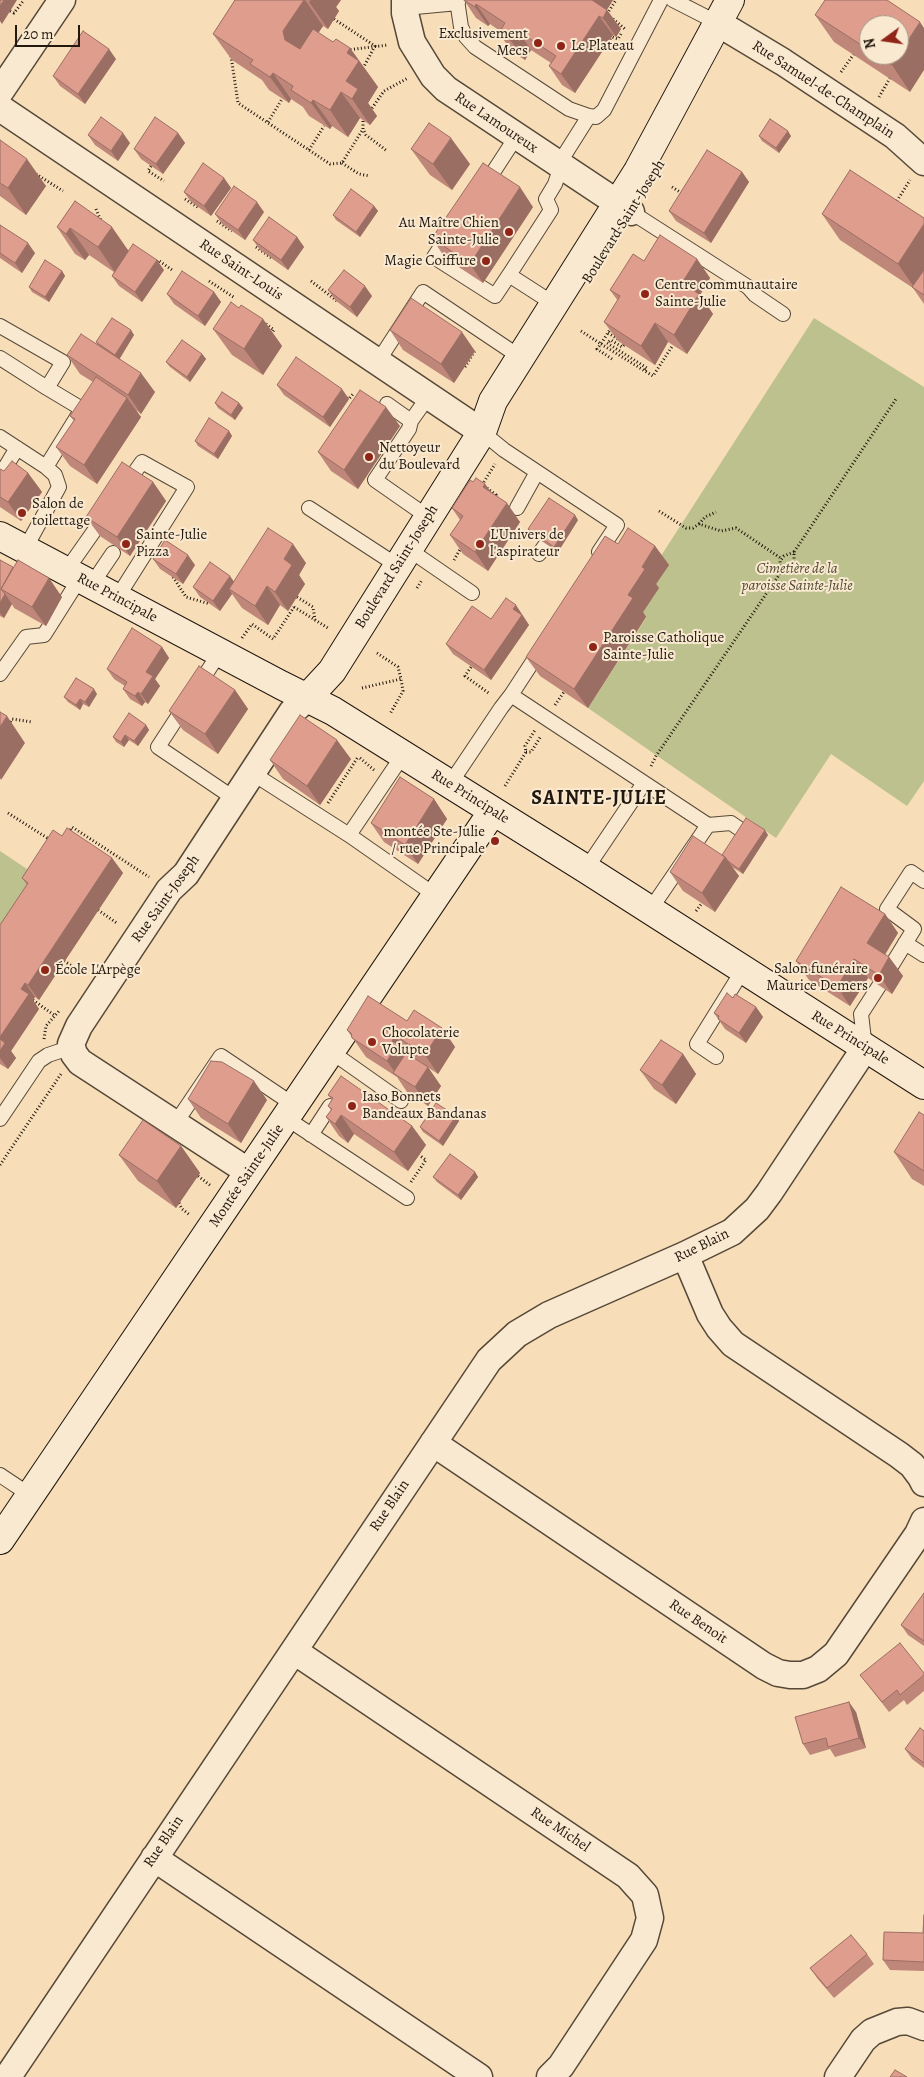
<!DOCTYPE html>
<meta charset="utf-8">
<style>
body{margin:0}
#map{position:relative;width:924px;height:2077px;overflow:hidden;background:#f7ddb8;font-family:Alegreya,serif}
canvas{display:block}
.north{position:absolute;left:859px;top:15px;width:50px;height:50px;box-sizing:border-box;background:#fae9d1;border:1px solid #a39583;border-radius:50%;rotate:256deg;font-size:14px;font-weight:700;line-height:20px;text-align:center;color:#21180e}
.north::after{content:'';display:block;margin:auto;width:18px;height:22px;background:#8f2418;clip-path:polygon(50% 0,100% 100%,50% 72%,0 100%)}
.scale{position:absolute;left:15px;top:25px;width:65px;height:22px;box-sizing:border-box;border:2px solid #21180e;border-top:0;padding-left:6px;font-size:15px;line-height:18px;white-space:nowrap;color:#21180e;-webkit-text-stroke:4px #fae9d1;paint-order:stroke}
</style>
<div id="map">
<canvas width="924" height="2077"></canvas>
<div class="north">N</div>
<div class="scale">20 m</div>
</div>
<script>
const ctx = document.querySelector('canvas').getContext('2d');
ctx.lineJoin = 'round';
function paint(path, color) { ctx.fillStyle = color; ctx.fill(path, 'evenodd'); }
const shape = rows => new Path2D(rows.map(r => 'M' + r).join(''));
function stroke(path, color, width, dash) { ctx.strokeStyle = color; ctx.lineWidth = width; ctx.lineCap = dash ? 'butt' : 'round'; ctx.setLineDash(dash || []); ctx.stroke(path); }
function drawText(font, color, halo, rows, align = 'center') {
  ctx.font = font + ' Alegreya,serif'; ctx.lineWidth = 4; ctx.setLineDash([]); ctx.textBaseline = 'middle'; ctx.strokeStyle = halo; ctx.fillStyle = color; for (const [text, x, y, turn = 0] of rows) {
    ctx.save(); ctx.translate(x, y); ctx.rotate((+turn || 0) * Math.PI / 180); ctx.textAlign = isNaN(turn) ? turn : align; if (halo) ctx.strokeText(text, 0, 0); ctx.fillText(text, 0, 0); ctx.restore();
  }
}
const green = shape([
 [814,318,924,387,924,781,907,806,831,754,776,838,588,708,646,618,642,614,655,586,659,559],
 [0,851,39,877,0,935]
]);
const path = shape([
 [10,11,14,13,24,0],
 [607,14,616,0],
 [334,19,375,46,362,70],
 [613,19,625,29],
 [610,39,612,37,618,39,621,34],
 [347,50,388,45],
 [231,56,238,103,330,164,342,163,363,129],
 [841,72,854,54],
 [879,97,890,78],
 [370,111,384,91,408,78],
 [363,121,363,129,366,135,387,151],
 [268,122,282,99],
 [309,150,324,126],
 [342,163,359,174,370,176],
 [151,166,148,171,164,181],
 [36,174,63,191],
 [672,187,683,194],
 [185,199,199,208],
 [895,204,910,180],
 [96,209,101,221],
 [217,221,232,231],
 [256,247,273,259],
 [155,264,158,260,172,270],
 [209,281,235,298],
 [311,281,337,301],
 [266,324,274,330,270,335],
 [581,331,601,344,611,328],
 [608,333,618,339],
 [624,345,622,347,611,340,607,343,647,368,644,371],
 [612,359,597,349,601,344,653,376,673,345],
 [465,367,476,349],
 [347,398,349,399,353,394],
 [482,485,495,464],
 [487,488,496,495,494,499],
 [659,511,686,528,693,528,699,524,721,531,736,528,782,559],
 [699,524,705,517,716,512],
 [794,552,784,556,780,561,781,572,789,569,794,563,794,552,896,399],
 [454,560,462,546],
 [173,577,186,597,210,604],
 [417,588,422,580],
 [297,597,313,607,315,620],
 [294,607,328,628],
 [242,638,252,624,273,639,294,607],
 [377,653,398,667,401,679,403,691,390,714],
 [471,667,465,676,490,694],
 [362,688,401,679],
 [555,705,564,692],
 [9,725,12,719,32,722],
 [526,752,531,752,541,736],
 [360,758,374,770],
 [651,766,656,756,781,572],
 [505,786,526,752,525,746,535,730],
 [328,803,358,757],
 [8,813,52,841],
 [69,833,72,827,149,877],
 [98,910,118,924],
 [696,911,702,903],
 [64,961,85,974],
 [33,1000,54,1015],
 [44,1039,46,1026,59,1011],
 [0,1165,61,1074],
 [198,1176,211,1186],
 [411,1182,426,1160,419,1155],
 [179,1203,182,1209,190,1215]
]);
const lane = shape([
 [457,0,461,27,466,37,475,47,569,109,589,116,596,117,604,110,661,0],
 [673,0,718,23],
 [405,8,458,3],
 [483,183,492,174,516,137],
 [631,212,748,287,755,295,783,314],
 [449,234,434,257,495,296,509,275],
 [554,304,509,275,551,210,546,199,555,184,565,154,589,116],
 [0,326,63,362,47,388,0,358],
 [377,363,423,292,520,357],
 [387,404,411,421],
 [482,432,504,450,617,525,599,552],
 [0,437,46,467,55,475,59,487,25,549],
 [46,467,82,409,47,388],
 [0,476,17,448],
 [309,508,398,566],
 [517,508,537,472],
 [428,517,375,480,409,429,411,421,428,397],
 [408,549,472,593],
 [539,554,546,544],
 [66,571,106,514],
 [92,584,113,553],
 [117,598,187,487,142,462,125,486],
 [0,674,26,637,44,635,80,578],
 [198,686,220,652],
 [511,695,708,825,650,910],
 [186,704,158,747,235,799],
 [252,773,349,835,435,895],
 [450,784,501,708,511,695,541,649],
 [708,825,731,823,744,832],
 [349,835,403,755],
 [586,869,644,783],
 [905,943,924,955],
 [890,968,914,929,887,909,911,872,924,881],
 [865,1048,861,1014,879,986],
 [330,1051,401,1101],
 [716,1057,697,1044,743,970],
 [286,1118,407,1198],
 [0,1119,39,1061,48,1055,72,1047],
 [175,1124,221,1056,294,1105],
 [311,1135,330,1106],
 [0,1475,30,1495]
]);
const street = shape([
 [405,0,405,13,412,42,433,76,446,89,631,212],
 [718,23,783,62,895,136,924,162],
 [0,92,62,0],
 [0,108,482,432],
 [249,1172,80,1062,74,1054,71,1044,79,1026,169,890,186,874,292,712,307,698],
 [685,1255,710,1314,719,1328,733,1344,899,1455,912,1465,921,1477,924,1483],
 [433,1443,764,1666,778,1673,790,1675,803,1675,818,1669,836,1654,918,1534,924,1521],
 [294,1651,628,1876,645,1895,650,1918,644,1940,561,2066,550,2077],
 [154,1858,479,2077],
 [11,2072,489,1360,517,1334,549,1315,685,1255,732,1232,757,1209,769,1193,865,1048],
 [838,2077,863,2040,872,2032,897,2022,908,2021,924,2027]
]);
const secondary = shape([
 [0,536,281,685,333,711,586,869,924,1085],
 [307,698,332,671,482,432,493,401,638,171,730,0],
 [0,1540,493,811]
]);
const wall = shape([
 [235,0,341,0,336,7,339,11,328,29,323,26,318,33,333,42,350,48,378,87,368,103,377,116,370,125,360,118,348,137,332,126,330,129,309,116,303,107,291,99,289,103,269,90,262,80,232,60,213,34],
 [464,0,613,0,607,10,621,29,616,37,613,35,575,93,562,85,549,66,551,63,531,50,525,60,512,52,499,33,500,31,490,24,488,26,476,18],
 [887,0,910,92,834,42,815,15],
 [869,25,899,55,869,55],
 [116,59,85,104,60,86,53,76],
 [178,133,185,143,163,174,141,159,134,149],
 [88,135,130,143,118,161,95,145],
 [759,136,791,136,779,153,762,141],
 [0,140,46,186,26,215,0,196],
 [411,149,470,164,452,190,430,175],
 [742,172,749,182,711,243,676,221,669,211],
 [224,178,231,188,211,216,191,202,184,192],
 [75,201,129,251,164,270,142,302,119,286,112,276,114,272,89,255,85,260,75,254,57,227],
 [374,206,378,211,360,237,336,220,333,215],
 [533,207,483,283,445,258,432,238],
 [264,212,245,240,222,224,215,214],
 [822,214,924,218,924,304,913,288,840,240],
 [0,225,35,253,22,273,0,258],
 [297,237,304,247,288,270,260,250,253,240],
 [697,259,710,278,700,295,713,314,687,354,668,342,655,365,618,341,604,322,618,301,610,290,644,261],
 [62,271,65,276,49,302,32,292,29,287],
 [328,290,372,296,357,317,335,300],
 [214,292,221,302,205,326,174,304,167,294],
 [239,308,263,319,282,346,263,375,232,355,213,329],
 [390,330,475,351,454,383,403,350],
 [134,335,119,358,155,392,141,414,136,410,141,417,97,484,70,466,56,447,74,421,70,416,93,382,80,374,67,355,97,344,96,342],
 [202,354,206,359,190,382,170,367,166,362],
 [277,385,349,399,330,427,284,395],
 [215,403,239,403,243,408,235,420,218,408],
 [400,426,358,489,331,471,318,452],
 [229,431,232,436,218,459,198,446,195,441],
 [0,469,4,471,28,473,42,492,21,521,0,507],
 [153,482,166,501,130,556,100,536,86,517],
 [473,482,485,484,491,492,520,522,488,571,463,554,450,535,460,520,452,508],
 [578,520,558,552,531,534,528,529],
 [618,544,655,546,669,565,656,584,659,588,643,612,646,617,588,708,540,676,526,657],
 [153,559,195,565,183,584,160,569],
 [0,560,62,597,46,626,14,608,12,604,4,618,0,616],
 [306,563,299,575,305,584,288,611,280,605,268,625,242,608,232,594,220,611,200,597,193,587,234,581],
 [522,615,529,625,491,680,453,654,446,644,491,619,523,615],
 [162,647,169,658,155,679,160,686,148,704,145,702,142,706,130,699,123,689,125,686,114,679,107,669],
 [235,690,248,709,218,754,183,730,169,711],
 [97,694,89,707,83,704,80,710,68,702,64,697],
 [146,725,149,730,138,746,129,740,124,747,116,742,113,737],
 [351,759,320,805,283,779,270,760],
 [434,799,447,819,418,864,384,842,371,823],
 [768,835,743,874,732,867,739,876,715,912,683,891,670,872,722,855],
 [62,836,112,858,123,873,39,1000,35,997,33,1000,39,1009,11,1051,16,1058,8,1069,0,1064,0,925,27,885,22,878],
 [885,914,898,933,885,955,889,957,903,976,892,994,868,978,850,1006,809,980,796,961],
 [733,998,756,1007,763,1017,746,1043,725,1029,714,1013],
 [407,1021,442,1028,455,1047,438,1074,412,1057,406,1047,402,1046,408,1054,441,1086,428,1106,407,1092,397,1077,366,1057,347,1030],
 [683,1054,696,1074,676,1104,654,1089,640,1070],
 [328,1095,412,1126,426,1145,408,1171,354,1134,348,1143,339,1136,326,1117,331,1110,328,1106,332,1100],
 [188,1099,267,1100,241,1143,201,1118],
 [924,1115,924,1186,912,1179,894,1152],
 [456,1116,459,1121,443,1146,423,1132,420,1127],
 [181,1146,200,1173,176,1208,138,1181,119,1155],
 [475,1172,478,1177,461,1200,437,1182,433,1177],
 [924,1593,924,1646,908,1635,901,1625],
 [924,1673,924,1691,907,1705,904,1700,889,1712,860,1675],
 [856,1712,866,1748,835,1757,830,1749,810,1755,803,1744],
 [924,1731,924,1768,912,1759,905,1749],
 [924,1915,924,1971,890,1970,883,1960,923,1933],
 [867,1954,874,1964,834,1998,817,1978,810,1968]
]);
const shadedWall = shape([
 [4,0,17,0,2,24,0,21,0,6],
 [304,0,305,0,323,26,302,58,285,40,283,31],
 [311,0,341,0,336,7,339,11,328,29,309,2],
 [590,0,613,0,602,17],
 [476,4,490,24,488,26,475,7],
 [607,10,621,29,616,37,603,18],
 [599,16,613,35,575,93,561,74],
 [920,22,924,28,924,70,910,92,892,65,898,55,899,55,899,54],
 [518,31,531,50,525,60,511,41],
 [350,48,378,87,368,103,377,116,370,125,352,99,346,81,347,53],
 [109,49,116,59,85,104,78,94],
 [273,73,291,99,289,103,270,77],
 [341,92,360,118,348,137,330,110],
 [313,100,332,126,330,129,311,103],
 [788,131,791,136,779,153,776,148],
 [123,133,130,143,118,161,111,151],
 [178,133,185,143,163,174,156,164],
 [451,138,470,164,452,190,433,164],
 [27,159,46,186,26,215,8,188],
 [742,172,749,182,711,243,704,233],
 [224,178,231,188,211,216,204,206],
 [520,187,533,207,483,283,470,264],
 [257,202,264,212,245,240,238,230],
 [374,206,378,211,360,237,356,232],
 [924,224,924,279,916,290,898,264],
 [112,227,130,253,116,274,98,247],
 [70,228,89,255,85,260,66,234],
 [297,237,304,247,288,270,281,260],
 [28,243,35,253,22,273,15,263],
 [697,259,710,278,700,295,713,314,687,354,674,335,682,283],
 [157,260,164,270,142,302,135,292],
 [62,271,65,276,49,302,45,297],
 [365,286,372,296,357,317,350,307],
 [214,292,221,302,205,326,198,316],
 [263,319,282,346,263,375,244,349],
 [655,323,668,342,655,365,641,346],
 [131,330,134,335,119,360,115,355],
 [462,332,475,351,454,383,441,364],
 [202,354,206,359,190,382,187,377],
 [141,373,155,392,141,414,128,395],
 [342,389,349,399,330,427,323,417],
 [127,398,141,417,97,484,84,465],
 [239,403,243,408,235,420,231,415],
 [386,407,400,426,358,489,344,470],
 [229,431,232,436,218,459,214,454],
 [28,473,42,492,21,521,8,502],
 [153,482,166,501,130,556,117,537],
 [485,484,499,503,483,487],
 [507,503,520,522,488,571,475,552],
 [575,515,578,520,558,552,554,547],
 [293,544,306,563,299,575,305,584,288,611,275,592,284,559],
 [655,546,669,565,656,584,659,588,643,612,646,617,588,708,574,689,628,595,642,567],
 [188,555,195,565,183,584,176,574],
 [230,576,237,586,229,589,232,594,220,611,213,601],
 [49,578,62,597,46,626,32,607],
 [267,586,280,605,268,625,255,606],
 [5,594,12,604,4,618,0,613,0,603],
 [516,605,529,625,491,680,484,670,513,609],
 [162,647,169,658,155,679,160,686,148,704,141,694,146,672],
 [94,689,97,694,89,707,85,702],
 [235,690,248,709,218,754,205,734],
 [138,692,145,702,142,706,135,696],
 [80,699,83,704,80,710,76,705],
 [7,716,25,743,1,780,0,778,0,727],
 [146,725,149,730,138,746,134,741],
 [125,735,129,740,124,747,121,742],
 [337,740,351,759,320,805,307,786],
 [434,799,447,819,418,864,405,845],
 [765,830,768,835,743,874,739,869],
 [725,857,739,876,715,912,702,893],
 [112,858,123,873,39,1000,28,985],
 [885,914,898,933,880,962,867,943],
 [889,957,903,976,892,994,879,975],
 [854,959,868,978,850,1006,837,987],
 [25,983,35,997,33,1000,39,1009,11,1051,16,1058,8,1069,0,1058,0,1037,21,989],
 [756,1007,763,1017,746,1043,739,1033],
 [389,1026,408,1055,397,1075,387,1061,392,1041,386,1030],
 [442,1028,455,1047,438,1074,425,1055],
 [683,1054,696,1074,676,1104,662,1085],
 [428,1067,441,1086,428,1106,415,1087],
 [254,1081,267,1100,241,1143,228,1124],
 [341,1115,354,1134,348,1143,335,1124],
 [456,1116,459,1121,443,1146,439,1141],
 [412,1126,426,1145,408,1171,394,1152],
 [181,1146,200,1173,176,1208,157,1181],
 [475,1172,478,1177,461,1200,458,1195],
 [849,1702,856,1712,866,1748,859,1738]
]);
const building = shape([
 [0,0,4,0,0,6,0,0],
 [235,0,304,0,283,31,285,40,300,49,313,29,333,42,336,39,350,48,347,53,359,61,346,81,358,89,352,99,341,92,330,110,313,100,311,103,291,90,293,86,273,73,270,77,250,64,253,60,213,34,235,0],
 [464,0,592,0,607,10,603,18,599,16,561,74,549,66,556,56,518,31,511,41,499,33,505,23,476,4,475,7,464,0],
 [825,0,887,0,920,22,899,54,899,25,869,25,869,50,815,15,825,0],
 [83,31,109,49,78,94,53,76,83,31],
 [876,55,898,55,892,65,876,55],
 [101,117,123,133,111,151,88,135,101,117],
 [155,117,178,133,156,164,134,149,155,117],
 [770,119,788,131,776,148,759,136,770,119],
 [429,123,451,138,433,164,411,149,429,123],
 [0,140,27,159,8,188,0,183,0,140],
 [707,150,742,172,704,233,669,211,707,150],
 [203,163,224,178,204,206,184,192,203,163],
 [483,163,520,187,470,264,432,238,483,163],
 [850,170,924,218,924,224,898,264,822,214,850,170],
 [234,186,257,202,238,230,215,214,234,186],
 [351,189,374,206,356,232,333,215,351,189],
 [75,201,112,227,98,247,70,228,66,234,57,227,75,201],
 [269,217,297,237,281,260,253,240,269,217],
 [0,225,28,243,15,263,0,253,0,225],
 [660,235,697,259,682,283,699,294,674,335,655,323,641,346,604,322,620,296,610,290,633,254,644,261,660,235],
 [133,244,157,260,135,292,112,276,133,244],
 [45,260,62,271,45,297,29,287,45,260],
 [344,270,365,286,350,307,328,290,344,270],
 [924,270,924,295,912,287,924,270],
 [182,271,214,292,198,316,167,294,182,271],
 [411,298,462,332,441,364,390,330,411,298],
 [231,302,239,308,241,305,263,319,244,349,213,329,231,302],
 [112,318,131,330,115,355,96,342,112,318],
 [81,334,141,373,128,395,67,355,81,334],
 [182,340,202,354,187,377,166,362,182,340],
 [296,357,342,389,323,417,277,385,296,357],
 [96,377,127,398,84,465,56,447,75,419,70,416,96,377],
 [360,390,386,407,344,470,318,452,360,390],
 [222,392,239,403,231,415,215,403,222,392],
 [209,418,229,431,214,454,195,441,209,418],
 [12,461,28,473,8,502,0,497,0,469,4,471,12,461],
 [122,462,153,482,117,537,86,517,122,462],
 [476,478,485,484,483,487,507,503,475,552,450,535,463,516,452,508,470,480,473,482,476,478],
 [549,498,575,515,554,547,528,529,549,498],
 [268,528,293,544,284,559,292,565,275,592,267,586,255,606,229,589,268,528],
 [628,528,655,546,642,567,645,569,628,595,633,598,574,689,526,657,605,536,618,544,628,528],
 [165,540,188,555,176,574,153,559,165,540],
 [0,560,13,567,1,589,5,594,0,603,0,560],
 [18,560,49,578,32,607,1,589,18,560],
 [210,562,230,576,213,601,193,587,210,562],
 [506,598,516,605,513,609,522,615,484,670,446,644,472,606,491,619,506,598],
 [132,628,162,647,146,672,153,676,141,694,138,692,135,696,123,689,127,682,107,669,132,628],
 [199,666,235,690,205,734,169,711,199,666],
 [76,678,94,689,85,702,80,699,76,705,64,697,76,678],
 [0,712,7,716,0,727,0,712],
 [129,713,146,725,134,741,125,735,121,742,113,737,129,713],
 [300,715,337,740,307,786,270,760,300,715],
 [400,777,434,799,405,845,371,823,400,777],
 [746,818,765,830,739,869,729,862,725,857,722,855,746,818],
 [67,828,112,858,28,985,25,983,21,989,29,994,0,1037,0,925,28,883,22,878,53,830,62,836,67,828],
 [693,836,725,857,702,893,670,872,693,836],
 [841,887,885,914,867,943,889,957,879,975,854,959,837,987,796,961,841,887],
 [727,993,733,998,735,994,756,1007,739,1033,718,1019,719,1016,714,1013,727,993],
 [368,996,407,1021,414,1010,442,1028,425,1055,399,1038,401,1034,389,1026,386,1030,395,1036,392,1041,397,1044,387,1061,352,1038,351,1033,347,1030,368,996],
 [0,1039,5,1043,0,1051,0,1039],
 [661,1040,683,1054,662,1085,640,1070,661,1040],
 [406,1053,428,1067,415,1087,393,1073,406,1053],
 [211,1061,222,1062,254,1081,228,1124,188,1099,211,1061],
 [341,1076,412,1126,394,1152,341,1115,335,1124,326,1117,332,1109,328,1106,333,1098,328,1095,341,1076],
 [436,1103,456,1116,439,1141,420,1127,436,1103],
 [919,1112,924,1115,924,1171,894,1152,919,1112],
 [143,1120,181,1146,157,1181,119,1155,143,1120],
 [450,1154,475,1172,458,1195,433,1177,450,1154],
 [924,1593,924,1641,901,1625,924,1593],
 [900,1643,924,1673,924,1675,900,1695,897,1690,882,1702,860,1675,900,1643],
 [849,1702,859,1738,828,1747,826,1738,803,1744,795,1717,849,1702],
 [920,1728,924,1731,924,1763,905,1749,920,1728],
 [924,1915,924,1962,883,1960,884,1932,923,1933,924,1915],
 [851,1935,867,1954,827,1988,810,1968,851,1935],
 [895,2070,907,2077,890,2077,895,2070]
]);
const markers = [
 [538,43,5,"#8f2418"],
 [561,46,5,"#8f2418"],
 [509,232,5,"#8f2418"],
 [486,261,5,"#8f2418"],
 [645,294,5,"#8f2418"],
 [369,457,5,"#8f2418"],
 [22,513,5,"#8f2418"],
 [126,544,5,"#8f2418"],
 [480,544,5,"#8f2418"],
 [593,647,5,"#8f2418"],
 [495,841,5,"#8f2418"],
 [45,970,5,"#8f2418"],
 [878,978,5,"#8f2418"],
 [372,1042,5,"#8f2418"],
 [352,1106,5,"#8f2418"]
];
const poiNames = [
 ["Exclusivement",528,34,"right"],
 ["Mecs",528,51,"right"],
 ["Le Plateau",571,46],
 ["Au Maître Chien",499,223,"right"],
 ["Sainte-Julie",499,240,"right"],
 ["Magie Coiffure",476,261,"right"],
 ["Centre communautaire",655,285],
 ["Sainte-Julie",655,302],
 ["Nettoyeur",379,448],
 ["du Boulevard",379,465],
 ["Salon de",32,504],
 ["toilettage",32,521],
 ["Sainte-Julie",136,535],
 ["Pizza",136,552],
 ["L'Univers de",490,535],
 ["l'aspirateur",490,552],
 ["Paroisse Catholique",603,638],
 ["Sainte-Julie",603,655],
 ["montée Ste-Julie",485,832,"right"],
 ["/ rue Principale",485,849,"right"],
 ["Salon funéraire",868,969,"right"],
 ["Maurice Demers",868,986,"right"],
 ["École L'Arpège",55,970],
 ["Chocolaterie",382,1033],
 ["Volupte",382,1050],
 ["Iaso Bonnets",362,1097],
 ["Bandeaux Bandanas",362,1114]
];
const streetNames = [
 ["Rue Samuel-de-Champlain",823,90,33],
 ["Rue Lamoureux",496,123,34],
 ["Boulevard Saint-Joseph",624,222,-58],
 ["Rue Saint-Louis",241,270,34],
 ["Boulevard Saint-Joseph",397,567,-58],
 ["Rue Principale",117,598,28],
 ["Rue Principale",470,797,32],
 ["Rue Saint-Joseph",166,899,-54],
 ["Rue Principale",850,1038,32],
 ["Montée Sainte-Julie",247,1176,-56],
 ["Rue Blain",702,1246,-26],
 ["Rue Blain",390,1506,-56],
 ["Rue Benoit",698,1622,34],
 ["Rue Michel",560,1830,34],
 ["Rue Blain",164,1842,-56]
];
const parkNames = [
 ["Cimetière de la",797,569],
 ["paroisse Sainte-Julie",797,586]
];
const districtNames = [
 ["SAINTE-JULIE",599,799]
];
paint(green, '#bdc18e');
stroke(lane, '#564938', 16);
stroke(street, '#564938', 29);
stroke(secondary, '#21180e', 30);
stroke(path, '#21180e', 3, [1, 2.5]);
stroke(lane, '#fae9d1', 14);
stroke(street, '#fae9d1', 26);
stroke(secondary, '#fae9d1', 28);
paint(wall, '#bf8779');
paint(shadedWall, '#9b6e63');
paint(building, '#de9d8d');
stroke(building, '#9b6e63', 1);
for (const [x, y, r, color] of markers) { const dot = new Path2D(); dot.arc(x, y, r, 0, 2 * Math.PI); ctx.fillStyle = color; ctx.fill(dot); stroke(dot, '#fae9d1', 2); }
drawText('15px', '#21180e', '#fae9d1', poiNames, 'left');
drawText('15px', '#21180e', '#fae9d1', streetNames);
drawText('italic 15px', '#504b34', '#fae9d1', parkNames);
ctx.letterSpacing = '1px';
drawText('bold 20px', '#21180e', '#fae9d1', districtNames);
ctx.letterSpacing = '0px';
</script>
